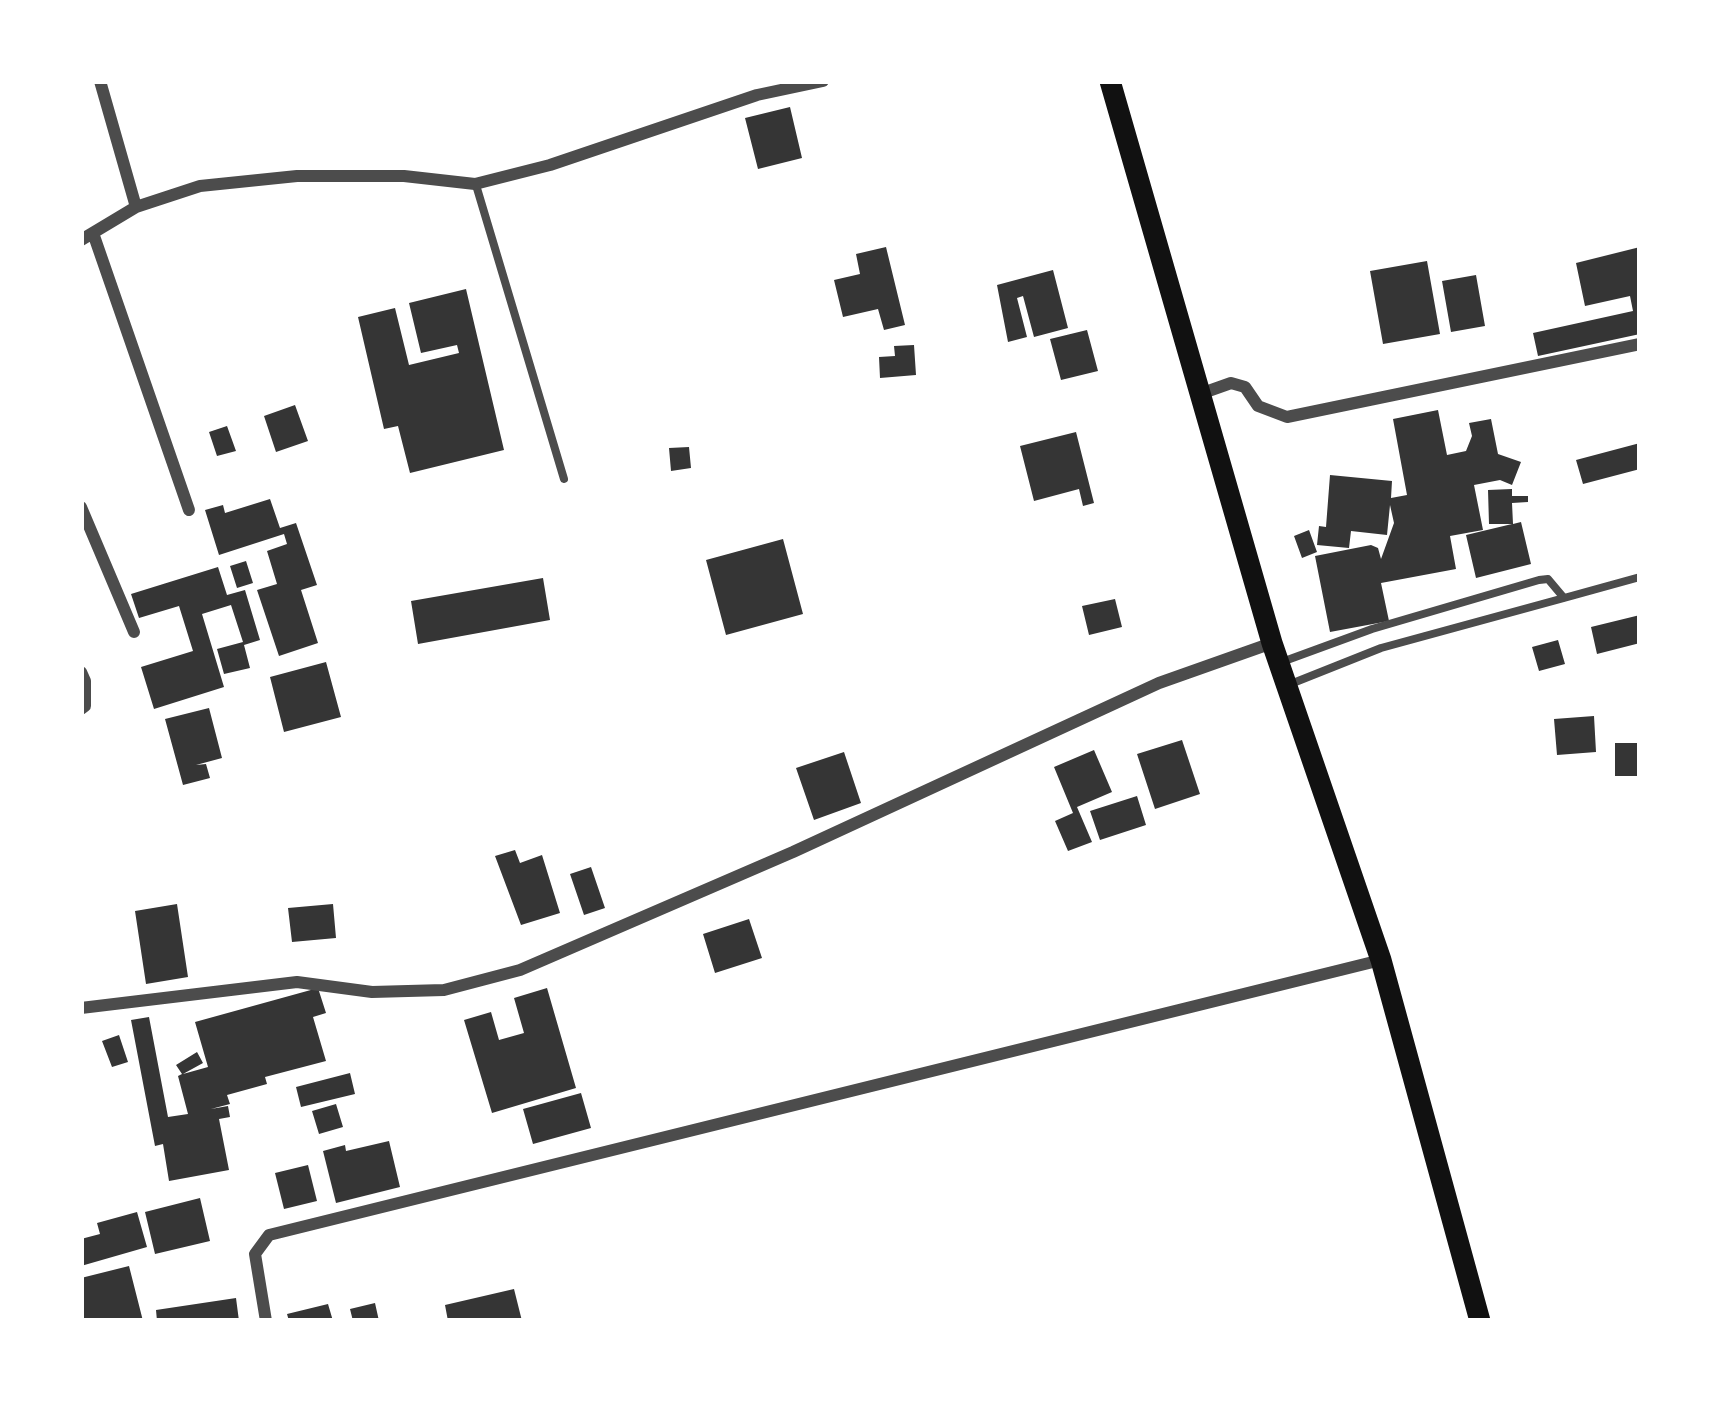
<!DOCTYPE html>
<style>
body{margin:0}
#map{position:relative;width:1721px;height:1402px;overflow:hidden;background:#fff;font-family:"PT Sans Narrow",sans-serif}
canvas{display:block}
.frame{position:absolute;inset:0;border:84px solid #fff;pointer-events:none}
</style>
<div id="map">
<canvas width="1721" height="1402"></canvas>
<div class="frame"></div>
</div>
<script>
const ctx = document.querySelector('canvas').getContext('2d');
ctx.lineJoin = 'round';
function paint(path, color) { ctx.fillStyle = color; ctx.fill(path, 'evenodd'); }
const shape = rows => new Path2D(rows.map(r => 'M' + r).join(''));
function stroke(path, color, width, dash) { ctx.strokeStyle = color; ctx.lineWidth = width; ctx.lineCap = dash ? 'butt' : 'round'; ctx.setLineDash(dash || []); ctx.stroke(path); }
const building = shape([
 [790,107,802,158,758,169,745,118],
 [886,247,905,325,884,330,878,309,843,317,834,280,860,274,856,254],
 [1640,247,1640,334,1538,356,1533,333,1633,311,1630,296,1585,306,1576,263],
 [1427,261,1440,334,1383,344,1370,271],
 [1053,270,1068,328,1034,337,1023,296,1017,298,1027,337,1008,342,997,285],
 [1476,275,1485,326,1451,332,1442,281],
 [466,289,504,450,410,473,398,426,384,429,358,317,395,308,409,365,459,353,457,345,421,353,409,303],
 [1087,330,1098,371,1061,380,1050,339],
 [914,345,916,375,880,378,879,357,895,356,894,346],
 [295,405,308,441,276,452,264,416],
 [1438,410,1447,455,1466,451,1472,436,1469,423,1491,419,1498,454,1521,462,1512,485,1500,480,1474,485,1483,530,1450,536,1456,569,1381,583,1389,621,1330,632,1315,556,1371,545,1378,548,1381,559,1394,523,1390,505,1387,535,1351,531,1349,548,1317,545,1319,526,1326,527,1330,475,1392,481,1391,498,1407,495,1393,419],
 [227,426,236,451,217,456,209,432],
 [1076,432,1094,503,1083,506,1079,489,1034,501,1020,446],
 [1640,443,1640,469,1583,484,1576,460],
 [689,447,691,468,671,471,669,448],
 [1512,489,1512,496,1528,496,1528,502,1512,503,1513,524,1521,522,1531,564,1476,578,1466,535,1512,524,1489,524,1488,490],
 [270,499,280,528,296,523,317,585,301,590,318,643,279,656,257,590,277,584,267,551,287,544,284,534,219,555,205,510,223,505,225,513],
 [1309,530,1317,552,1302,558,1294,536],
 [783,539,803,614,726,635,706,560],
 [246,561,253,583,237,588,230,566],
 [218,567,227,595,245,590,260,640,244,645,250,668,224,674,217,649,243,642,231,605,202,614,224,687,154,709,141,667,193,651,179,606,139,618,131,594],
 [543,578,550,620,418,644,411,601],
 [1115,599,1122,627,1089,635,1082,606],
 [1640,615,1640,643,1597,654,1591,627],
 [1558,640,1565,664,1539,671,1532,647],
 [326,662,341,717,284,732,270,677],
 [209,708,222,758,196,765,206,764,210,778,183,785,165,719],
 [1594,716,1596,752,1557,755,1554,719],
 [1182,740,1200,794,1155,809,1137,754],
 [1615,743,1640,743,1640,776,1615,776],
 [1094,750,1112,792,1077,807,1092,842,1068,851,1055,821,1073,813,1054,767],
 [844,752,861,803,814,820,796,768],
 [1137,796,1146,825,1100,840,1090,811],
 [515,850,520,863,542,855,560,913,521,925,495,856],
 [591,867,605,908,584,915,570,874],
 [177,904,188,977,146,984,135,911],
 [333,904,336,938,292,942,288,908],
 [749,919,762,958,715,973,703,934],
 [318,988,326,1013,313,1017,326,1061,265,1077,267,1084,227,1095,230,1104,211,1109,228,1106,230,1117,219,1119,229,1170,169,1181,163,1144,155,1146,131,1020,149,1017,168,1117,188,1114,178,1076,182,1074,176,1065,197,1052,203,1063,183,1074,208,1067,195,1022],
 [547,988,576,1088,492,1113,464,1020,491,1012,499,1040,524,1033,514,998],
 [119,1035,128,1062,112,1067,102,1041],
 [350,1073,355,1094,301,1107,296,1087],
 [581,1093,591,1128,533,1144,523,1109],
 [336,1104,343,1127,319,1134,312,1111],
 [389,1141,400,1187,336,1203,323,1151,345,1145,346,1151],
 [308,1165,317,1201,284,1209,275,1173],
 [200,1198,210,1241,155,1254,145,1212],
 [137,1212,147,1247,81,1266,81,1239,100,1234,97,1223],
 [129,1266,143,1321,81,1321,81,1278],
 [514,1289,522,1321,448,1321,445,1305],
 [236,1298,239,1321,157,1321,156,1310],
 [375,1303,379,1321,353,1321,350,1309],
 [328,1304,333,1321,289,1321,287,1314]
]);
const service = shape([
 [476,185,564,479],
 [1564,598,1640,577],
 [1279,663,1372,629,1539,580,1548,579,1564,598,1381,648,1288,685]
]);
const minor = shape([
 [100,81,136,207],
 [93,233,189,510],
 [81,240,136,207,200,186,297,176,404,176,475,184,550,165,757,95,823,81],
 [1200,394,1231,383,1245,387,1258,406,1287,417,1640,344],
 [81,507,134,632],
 [81,672,85,681,85,706,81,709],
 [81,1008,297,982,372,992,444,990,520,970,793,852,1159,683,1272,643],
 [266,1321,255,1254,269,1235,1381,960]
]);
const secondary = shape([
 [1110,81,1272,643,1381,960,1480,1321]
]);
paint(building, '#353535');
stroke(service, '#4c4c4c', 8);
stroke(minor, '#4c4c4c', 12);
stroke(secondary, '#111', 21);
</script>
